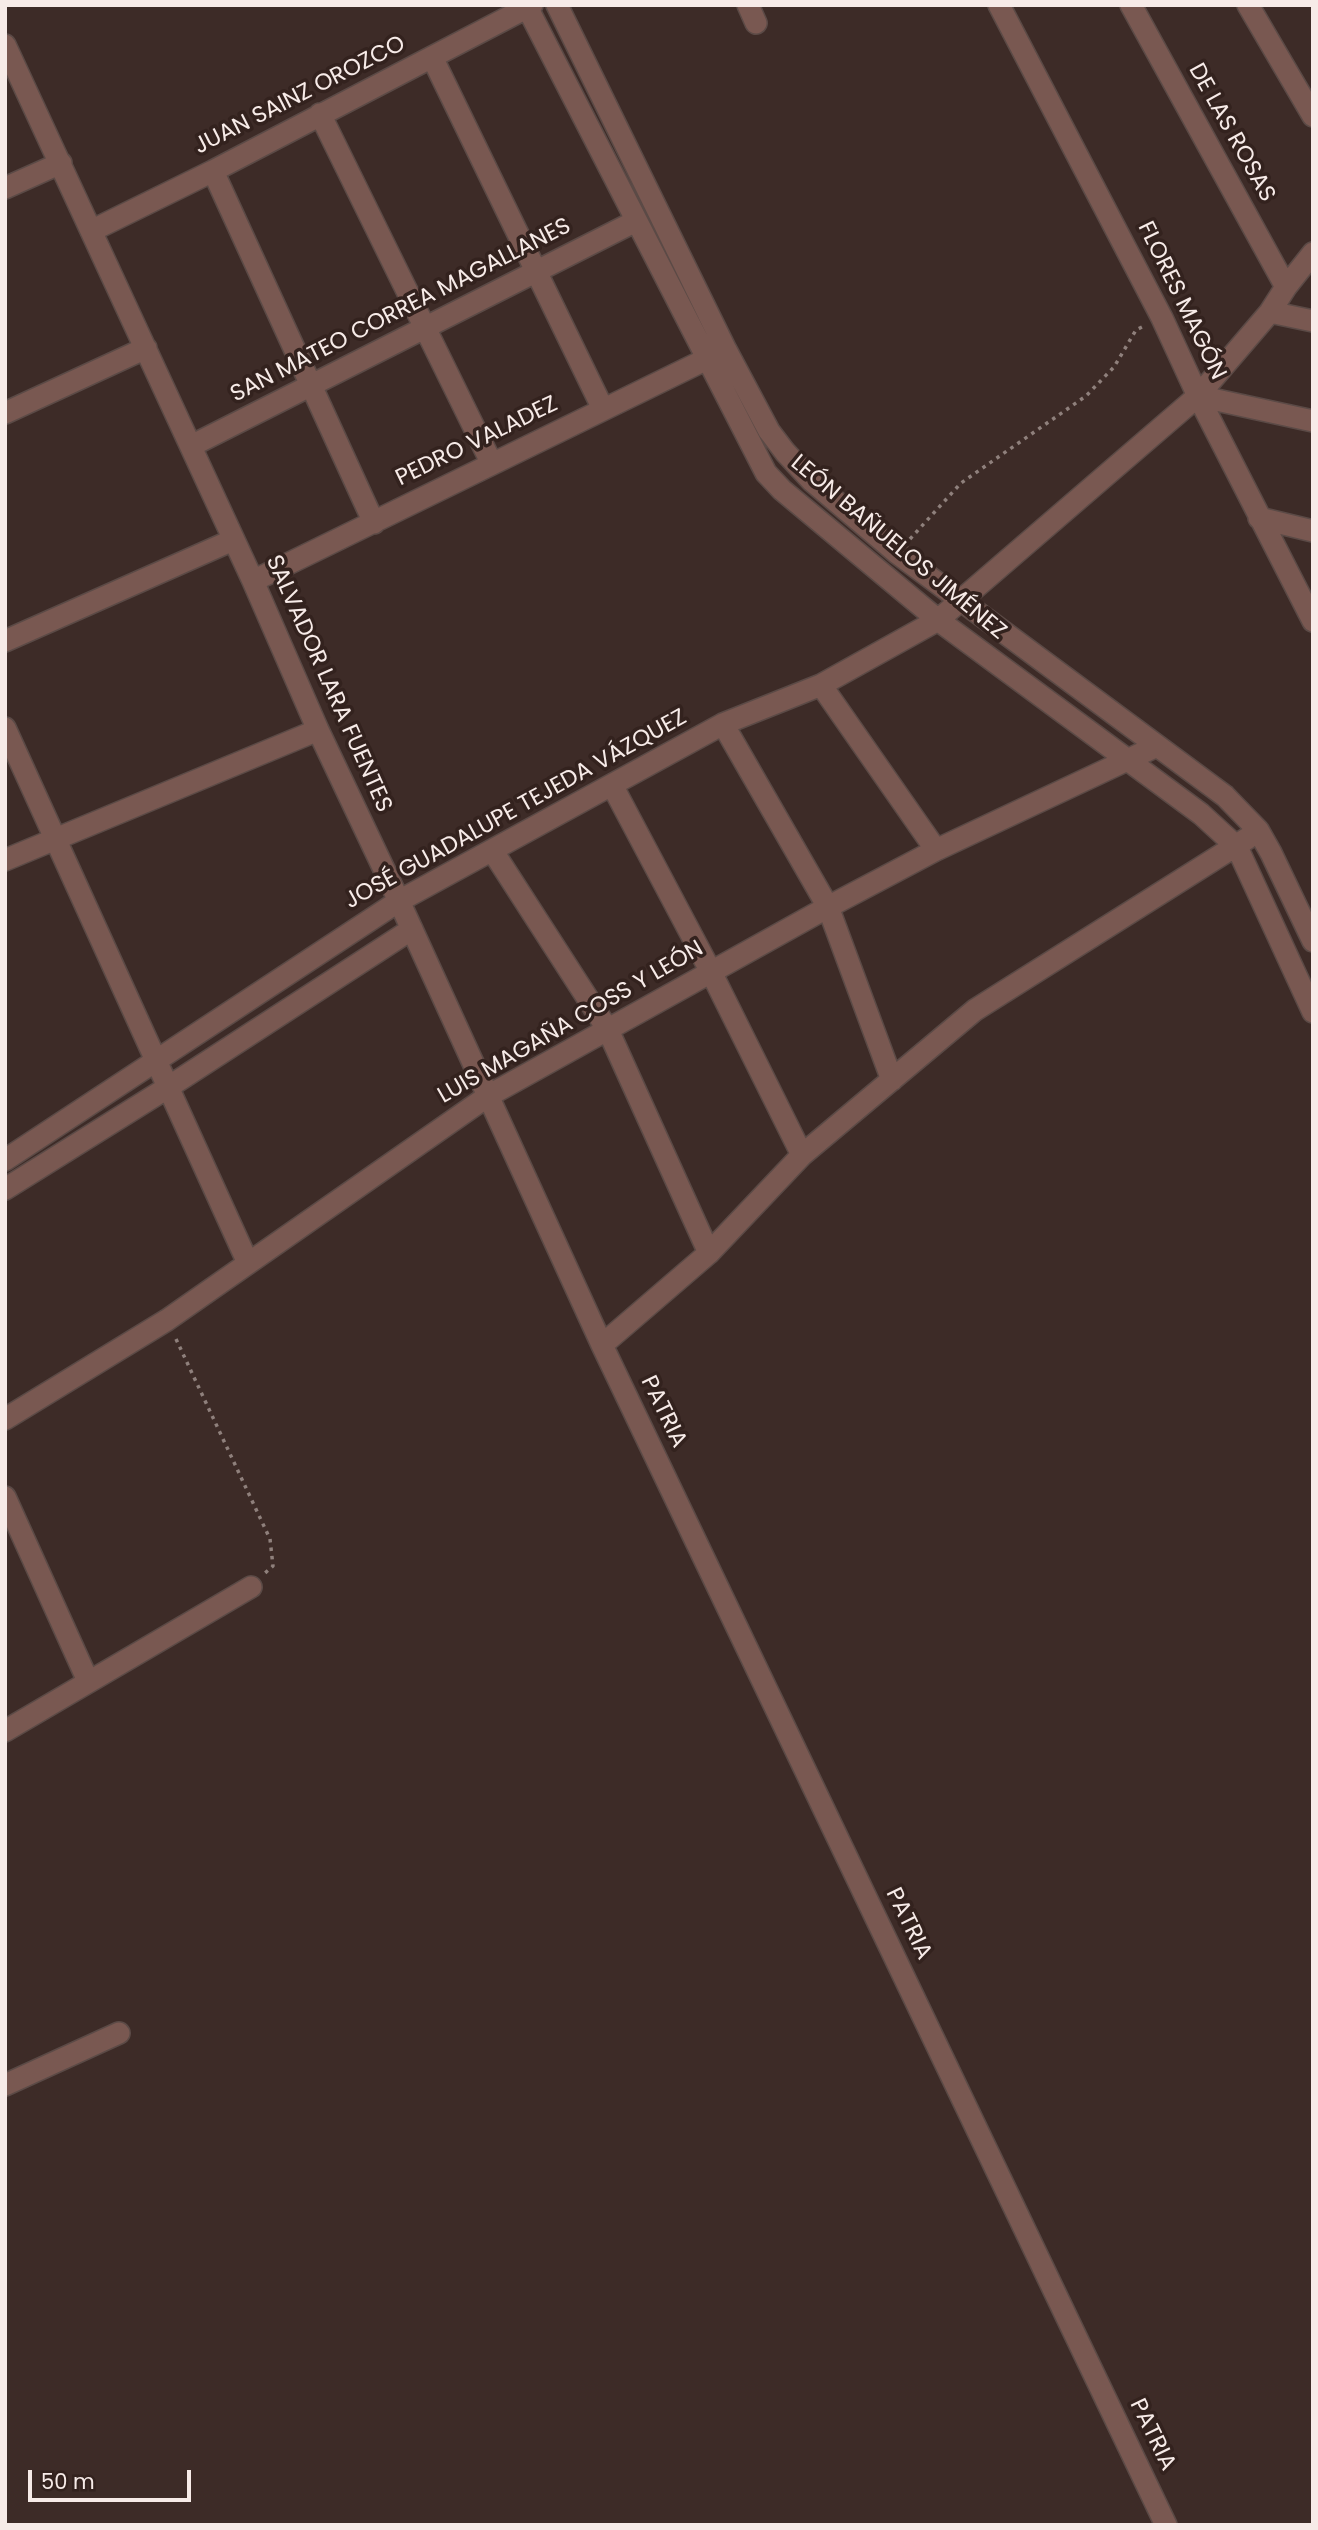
<!DOCTYPE html>
<meta charset="utf-8">
<style>
body{margin:0}
#map{position:relative;width:1318px;height:2530px;overflow:hidden;background:#3d2b27;font-family:Poppins,sans-serif}
canvas{display:block}
.frame{position:absolute;inset:0;border:7px solid #f7ebe8;pointer-events:none}
.scale{position:absolute;left:28px;top:2470px;width:163px;height:32px;box-sizing:border-box;border:4px solid #f7ebe8;border-top:0;padding-left:9px;font-size:21px;line-height:24px;white-space:nowrap;color:#f7ebe8;-webkit-text-stroke:5px #33221e;paint-order:stroke}
</style>
<div id="map">
<canvas width="1318" height="2530"></canvas>
<div class="frame"></div>
<div class="scale">50 m</div>
</div>
<script>
const ctx = document.querySelector('canvas').getContext('2d');
ctx.lineJoin = 'round';
const shape = rows => new Path2D(rows.map(r => 'M' + r).join(''));
function stroke(path, color, width, dash) { ctx.strokeStyle = color; ctx.lineWidth = width; ctx.lineCap = dash ? 'butt' : 'round'; ctx.setLineDash(dash || []); ctx.stroke(path); }
function drawText(font, color, halo, rows, align = 'center') {
  ctx.font = font + ' Poppins,sans-serif'; ctx.lineWidth = 7; ctx.setLineDash([]); ctx.textBaseline = 'middle'; ctx.strokeStyle = halo; ctx.fillStyle = color; for (const [text, x, y, turn = 0] of rows) {
    ctx.save(); ctx.translate(x, y); ctx.rotate((+turn || 0) * Math.PI / 180); ctx.textAlign = isNaN(turn) ? turn : align; if (halo) ctx.strokeText(text, 0, 0); ctx.fillText(text, 0, 0); ctx.restore();
  }
}
const path = shape([
 [910,539,961,483,1086,396,1114,367,1136,330,1142,327],
 [176,1339,270,1539,273,1566,265,1573]
]);
const minor = shape([
 [526,5,766,473,782,490,938,620,1201,814,1237,847,1313,1012],
 [557,5,726,350,769,431,785,452,812,481,897,553,1225,796,1258,830,1271,853,1313,941],
 [748,5,756,23],
 [999,5,1162,318,1198,396,1313,621],
 [1131,5,1286,287],
 [1248,5,1313,116],
 [5,45,253,581,318,730,399,901,602,1345,1166,2525],
 [432,57,603,409],
 [320,114,492,464],
 [213,171,374,523],
 [5,188,61,163],
 [91,231,213,171,532,5],
 [1270,312,1313,321],
 [1198,396,1313,421],
 [5,413,146,348],
 [191,446,636,221],
 [1259,518,1313,531],
 [253,581,717,354],
 [5,641,233,540],
 [821,685,936,850],
 [723,724,828,907,892,1080],
 [5,728,248,1263],
 [612,785,711,972,802,1155],
 [492,850,608,1030,709,1253],
 [5,860,318,730],
 [5,1160,399,901,723,724,821,685,938,620,1198,396,1270,312,1286,287,1313,253],
 [5,1189,167,1088,412,929],
 [602,1345,709,1253,802,1155,975,1010,1248,838],
 [5,1419,167,1320,488,1096,828,907,936,850,1157,746],
 [5,1497,88,1681],
 [5,1731,251,1587],
 [5,2085,119,2033]
]);
const streetNames = [
 ["JUAN SAINZ OROZCO",300,96,-27],
 ["DE LAS ROSAS",1231,133,61],
 ["FLORES MAGÓN",1181,301,64],
 ["SAN MATEO CORREA MAGALLANES",401,311,-27],
 ["PEDRO VALADEZ",477,442,-26],
 ["LEÓN BAÑUELOS JIMÉNEZ",898,548,40],
 ["SALVADOR LARA FUENTES",328,684,66],
 ["JOSÉ GUADALUPE TEJEDA VÁZQUEZ",516,810,-29],
 ["LUIS MAGAÑA COSS Y LEÓN",571,1023,-30],
 ["PATRIA",663,1412,64],
 ["PATRIA",908,1924,64],
 ["PATRIA",1152,2435,64]
];
stroke(minor, '#5b4a46', 24);
stroke(path, '#8f807c', 3.5, [3.5, 5]);
stroke(minor, '#795851', 21);
drawText('23px', '#f7ebe8', '#33221e', streetNames);
</script>
